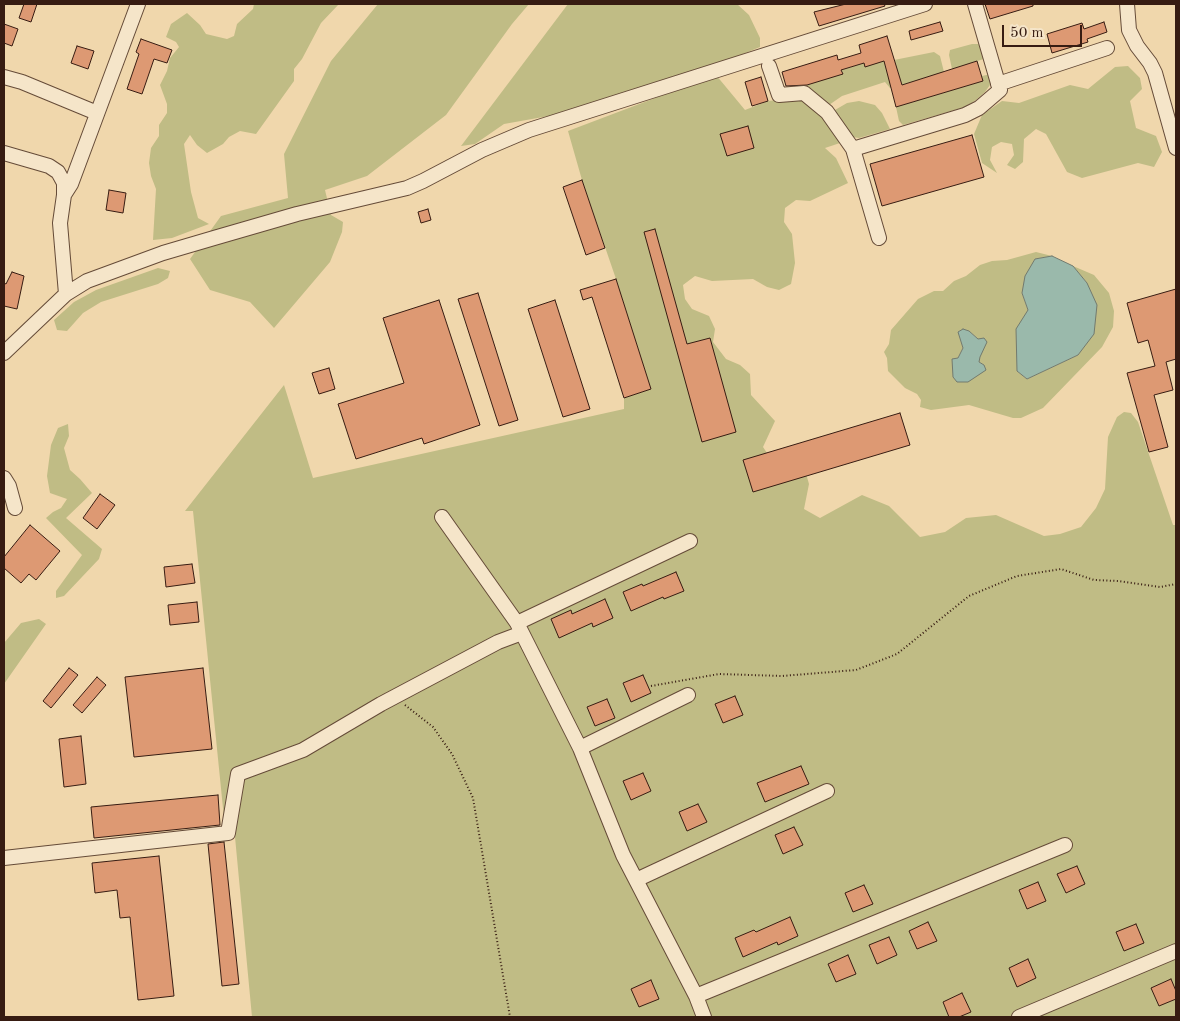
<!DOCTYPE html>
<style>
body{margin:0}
#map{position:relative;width:1180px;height:1021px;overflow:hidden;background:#f0d7ac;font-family:"Old Standard TT",serif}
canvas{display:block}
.frame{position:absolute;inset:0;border:5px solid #371c12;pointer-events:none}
.scale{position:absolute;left:1002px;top:25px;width:80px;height:22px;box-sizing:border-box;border:2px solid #371c12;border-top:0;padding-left:6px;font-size:15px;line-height:18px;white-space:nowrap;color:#371c12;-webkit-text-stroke:4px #f5e5c9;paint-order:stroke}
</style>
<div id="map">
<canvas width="1180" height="1021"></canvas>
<div class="frame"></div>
<div class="scale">50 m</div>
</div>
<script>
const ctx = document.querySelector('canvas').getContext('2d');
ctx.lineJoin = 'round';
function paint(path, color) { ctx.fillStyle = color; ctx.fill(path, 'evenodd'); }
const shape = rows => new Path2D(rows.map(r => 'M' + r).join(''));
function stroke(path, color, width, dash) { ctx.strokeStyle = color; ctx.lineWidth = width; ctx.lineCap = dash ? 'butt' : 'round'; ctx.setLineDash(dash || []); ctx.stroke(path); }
const green = shape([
 [254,4,339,4,321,23,302,59,294,69,294,81,256,134,240,131,229,137,223,144,207,153,197,145,190,135,184,144,191,192,198,218,209,224,172,238,153,240,156,189,151,176,149,163,151,148,159,136,159,125,167,113,167,104,160,85,167,71,170,58,179,47,176,42,166,37,171,24,187,13,200,25,206,34,227,39,234,36,237,24,253,9],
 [378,4,529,4,512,24,446,115,367,176,325,190,331,215,343,222,342,232,330,262,274,328,250,302,210,290,190,259,221,216,288,198,284,154,331,61],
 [568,4,737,4,749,15,760,38,760,47,714,66,560,114,504,124,475,144,461,146],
 [972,44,978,44,983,47,987,58,952,69,949,55,950,50],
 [934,52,940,56,944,72,902,85,894,60],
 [884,61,892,88,890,88,885,82,842,96,829,105,821,104,803,86,842,74,841,70,864,63],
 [1128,66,1140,78,1142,89,1130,101,1136,128,1156,136,1162,152,1154,167,1138,163,1082,178,1067,172,1046,134,1036,129,1024,139,1023,162,1015,169,1007,165,1014,155,1012,144,1001,142,992,147,990,160,997,173,982,163,974,134,982,115,1002,101,1019,103,1070,85,1088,89,1115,67],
 [991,74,992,82,985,92,976,100,965,107,903,125,899,121,896,107,983,81,982,76],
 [716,75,745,110,768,101,796,98,803,100,821,113,840,137,840,143,825,148,836,158,848,183,810,201,796,200,785,208,784,222,792,234,795,263,791,284,779,290,767,287,753,279,712,281,695,276,683,285,685,299,692,309,709,316,715,329,713,342,726,359,740,365,750,374,751,395,775,421,763,447,767,453,805,470,809,484,804,509,820,518,862,495,889,506,920,537,945,532,966,518,996,515,1044,536,1060,534,1081,527,1096,508,1105,489,1108,437,1117,417,1124,412,1131,413,1138,422,1173,525,1176,525,1176,1017,252,1017,235,837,225,828,193,511,185,511,284,385,313,478,624,409,624,398,651,389,616,279,582,180,568,131],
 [859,101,875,105,882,113,890,129,859,138,852,137,835,115,835,110,847,103],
 [1036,252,1052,256,1035,259,1022,293,1028,310,1017,371,1027,379,1078,355,1087,283,1073,266,1094,275,1109,293,1114,311,1113,327,1102,347,1043,408,1021,418,1013,418,969,405,931,410,920,407,921,400,917,394,905,388,888,371,887,358,884,352,889,344,891,330,918,299,934,291,943,291,954,281,966,276,980,265,992,261,1007,260],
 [969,331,978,339,979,362,984,365,952,360,958,358,963,348,959,332],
 [158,268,170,271,168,278,158,284,101,302,83,313,67,331,57,330,54,320,74,302,96,290],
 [68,424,69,436,64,448,70,470,80,479,92,493,66,518,102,549,99,559,64,596,56,598,56,591,82,555,46,518,53,512,61,508,67,499,50,493,47,476,51,445,58,428],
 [39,619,46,624,4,684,4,643,21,623]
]);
const water = shape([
 [1052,256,1073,266,1087,283,1097,305,1094,334,1078,355,1027,379,1017,371,1016,329,1028,310,1022,293,1025,276,1035,259,1052,256],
 [963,329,969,331,978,339,984,338,987,342,980,357,979,362,984,365,986,370,968,382,957,382,953,377,952,359,958,358,963,348,958,332,963,329]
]);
const building = shape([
 [24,4,37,4,31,22,19,18,24,4],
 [846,4,884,4,885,6,819,26,814,12,846,4],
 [985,4,1033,4,1033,6,990,19,985,4],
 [940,22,943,31,911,40,909,31,940,22],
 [1104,22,1107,32,1087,39,1088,42,1052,53,1047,34,1082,23,1084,29,1104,22],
 [4,24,18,29,12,46,4,43,4,24],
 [887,36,902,85,977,61,983,81,896,107,884,61,865,67,864,63,841,70,843,74,807,85,786,86,782,72,837,55,838,60,861,53,859,45,887,36],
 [141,39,172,50,167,63,154,59,142,94,127,89,139,54,136,52,141,39],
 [77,46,94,51,88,69,71,63,77,46],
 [761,77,768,101,752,106,745,82,761,77],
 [748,126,754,148,727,156,720,134,748,126],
 [972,135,984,177,882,206,870,164,972,135],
 [582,180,605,248,586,255,563,187,582,180],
 [109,190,126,193,123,213,106,210,109,190],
 [428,209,431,220,421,223,418,212,428,209],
 [655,229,687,344,710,338,736,432,702,442,644,232,655,229],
 [12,272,24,276,17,309,4,306,4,283,6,284,12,272],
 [616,279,651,389,624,398,592,297,583,300,580,290,616,279],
 [1176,289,1176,359,1166,362,1173,390,1154,395,1168,447,1149,452,1127,373,1155,366,1148,340,1138,343,1127,303,1176,289],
 [478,293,518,420,499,426,458,299,478,293],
 [439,300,480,425,424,444,422,438,356,459,338,404,404,383,383,318,439,300],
 [555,300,590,409,563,417,528,309,555,300],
 [329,368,335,389,319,394,312,373,329,368],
 [900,413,910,445,753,492,743,460,900,413],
 [100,494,115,505,97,529,83,518,100,494],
 [30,525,60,551,36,580,29,574,21,583,4,568,4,557,30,525],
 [192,564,195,583,166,587,164,567,192,564],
 [676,572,684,591,664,599,663,597,631,611,623,592,642,584,643,586,676,572],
 [605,599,613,618,593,627,592,623,559,638,551,619,571,610,572,614,605,599],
 [197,602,199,622,170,625,168,605,197,602],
 [69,668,78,675,51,708,43,701,69,668],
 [203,668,212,749,134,757,125,677,203,668],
 [643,675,651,693,631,702,623,683,643,675],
 [97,677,106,685,82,713,73,705,97,677],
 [735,696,743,715,723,723,715,704,735,696],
 [607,699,615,718,595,726,587,707,607,699],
 [81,736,86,784,64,787,59,739,81,736],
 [801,766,809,784,765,802,757,783,801,766],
 [643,773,651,791,631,800,623,781,643,773],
 [218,795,220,825,94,838,91,807,218,795],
 [698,804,707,822,687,831,679,812,698,804],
 [794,827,803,845,783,854,775,835,794,827],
 [224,842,239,984,222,986,208,844,224,842],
 [159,856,174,996,138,1000,130,917,120,918,117,890,95,893,92,863,159,856],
 [1077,866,1085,884,1066,893,1057,874,1077,866],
 [1038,882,1046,901,1027,909,1019,890,1038,882],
 [864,885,873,904,853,912,845,893,864,885],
 [790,917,798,936,778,945,777,942,743,957,735,938,754,930,756,932,790,917],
 [928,922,937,941,917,949,909,931,928,922],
 [1136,924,1144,943,1124,951,1116,932,1136,924],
 [889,937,897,955,877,964,869,945,889,937],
 [848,955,856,974,836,982,828,964,848,955],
 [1028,959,1036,978,1017,987,1009,968,1028,959],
 [1171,979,1176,991,1176,999,1159,1006,1151,988,1171,979],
 [651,980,659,999,639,1007,631,989,651,980],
 [962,993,971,1012,959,1017,949,1017,943,1002,962,993]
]);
const path = shape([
 [651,686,719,674,782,676,856,670,897,654,969,596,1017,576,1061,569,1094,580,1118,581,1160,587,1176,584],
 [405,705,433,727,452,754,473,798,510,1017]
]);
const minor = shape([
 [1127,4,1129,30,1137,46,1150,63,1155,73,1176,148],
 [769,66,779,95,804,93,827,112,853,149,965,115,979,108,1000,90,975,4],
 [4,77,22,82,97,113],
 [998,84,1107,48],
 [853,149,879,238],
 [4,153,49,166,58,172,64,183,64,195],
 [66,294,60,223,64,195,71,184,138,4],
 [4,353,66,294,87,281,163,253,214,238,297,214,407,188,423,181,482,150,529,130,925,4],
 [4,478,9,486,15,508],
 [442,517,517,623,580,748,623,855,696,996,704,1017],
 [517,623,690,541],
 [580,748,688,695],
 [4,858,228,833,238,774,303,750,381,704,498,642,522,633],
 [636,880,827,791],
 [696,996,1065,845],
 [1019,1017,1176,951]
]);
paint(green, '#c0bc85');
paint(water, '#9ab9ab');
stroke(water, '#727a6e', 1);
paint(building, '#dd9973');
stroke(building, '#371c12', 1);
stroke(minor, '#654b38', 16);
stroke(path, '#371c12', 2, [1, 2.5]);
stroke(minor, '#f5e5c9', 14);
</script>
